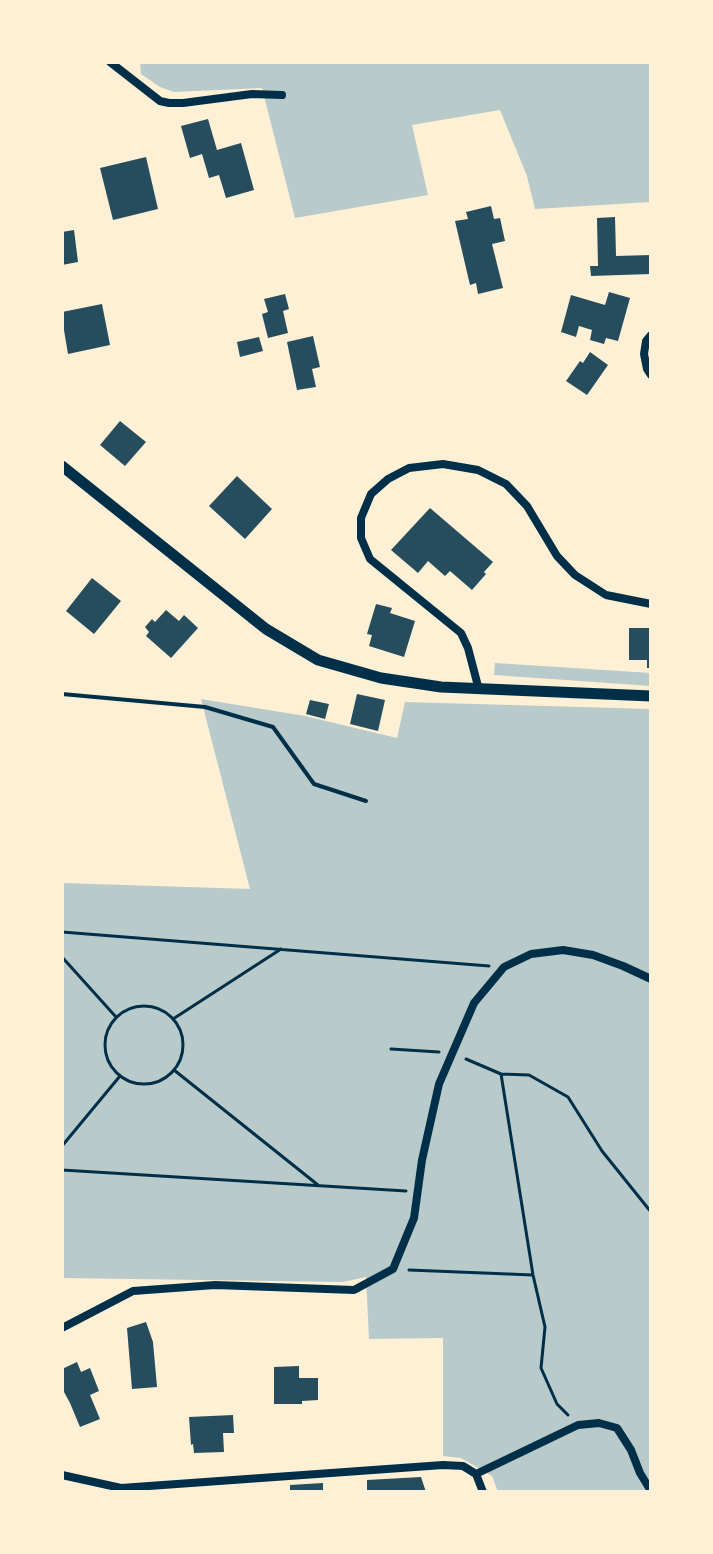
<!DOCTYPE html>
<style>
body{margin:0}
#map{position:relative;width:713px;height:1554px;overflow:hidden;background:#fdf0d5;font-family:Raleway,sans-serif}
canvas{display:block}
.frame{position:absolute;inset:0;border:64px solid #fdf0d5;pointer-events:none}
</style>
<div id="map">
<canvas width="713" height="1554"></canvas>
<div class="frame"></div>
</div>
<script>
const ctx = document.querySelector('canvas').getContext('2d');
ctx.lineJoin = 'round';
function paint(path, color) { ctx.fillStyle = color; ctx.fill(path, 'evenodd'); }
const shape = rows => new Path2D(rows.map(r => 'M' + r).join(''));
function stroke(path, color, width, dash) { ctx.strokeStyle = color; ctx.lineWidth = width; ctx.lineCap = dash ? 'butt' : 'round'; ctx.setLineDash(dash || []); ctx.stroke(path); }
const green = shape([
 [140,62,651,62,651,202,535,209,527,176,500,110,412,125,428,195,295,218,262,88,174,92,160,87,141,74],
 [495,663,651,673,651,686,494,675],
 [201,699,305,716,397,738,405,702,651,709,651,1492,498,1492,492,1476,461,1458,443,1456,443,1338,369,1339,366,1277,343,1282,62,1278,62,883,250,889]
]);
const building = shape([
 [208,119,217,150,241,143,254,190,226,198,219,175,209,178,202,154,190,158,181,126],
 [146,157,158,209,113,220,100,168],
 [491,206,494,219,500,218,505,241,492,244,503,288,478,294,476,283,470,285,455,221,468,219,466,212],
 [615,217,616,256,651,255,651,274,591,276,590,266,598,266,597,218],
 [74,230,78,262,62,265,62,232],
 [609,292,630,298,618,341,606,338,604,344,590,340,592,330,579,326,576,337,561,332,571,295,605,305],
 [285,294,289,309,283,311,288,333,268,338,262,314,268,312,264,299],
 [102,304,110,345,68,354,64,330,62,331,62,312],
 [313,336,320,367,312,369,316,387,297,390,287,342],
 [259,337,263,351,240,357,237,342],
 [590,352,608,365,587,395,566,381,580,361,583,363],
 [120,421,146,442,125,466,100,445],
 [237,476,272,509,245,539,209,506],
 [430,508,493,562,484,572,486,574,472,590,450,571,445,576,428,561,418,573,391,550],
 [92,578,121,601,94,634,66,611],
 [376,604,392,608,390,613,415,621,404,657,369,646,372,635,367,634],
 [166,610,179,621,184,615,198,628,171,658,146,636,149,632,145,627,152,619,155,622],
 [629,628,651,628,651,668,647,668,647,660,629,660],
 [357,694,385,700,378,731,350,724],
 [310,700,329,704,325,719,306,714],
 [146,1322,153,1342,157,1387,132,1389,127,1328],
 [77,1362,81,1372,90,1368,99,1391,90,1395,100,1419,80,1427,70,1403,64,1392,62,1393,62,1369],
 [299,1366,299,1378,318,1378,318,1400,302,1401,302,1404,274,1404,274,1367],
 [233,1415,234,1433,223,1433,224,1452,194,1453,193,1444,191,1445,189,1417],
 [421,1477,426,1492,367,1492,367,1480],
 [323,1483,323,1492,290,1492,290,1485]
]);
const path = shape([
 [62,932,489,966],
 [62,957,116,1017],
 '105 1045a39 39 0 1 1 78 0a39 39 0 1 1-78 0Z',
 [173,1019,281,949],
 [391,1049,439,1052],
 [466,1059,501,1074],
 [174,1070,318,1185],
 [62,1146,120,1076],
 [62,1170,406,1191],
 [409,1270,533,1275],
 [568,1415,557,1404,541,1368,545,1327,533,1275,501,1074,529,1075,568,1097,602,1151,651,1212]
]);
const service = shape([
 [62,694,205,707,273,727,314,784,366,801]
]);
const minor = shape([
 [110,62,160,101,169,103,183,103,252,94,282,95],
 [651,335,646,341,644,354,647,369,651,375],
 [479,690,468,648,461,633,370,559,361,538,361,518,371,494,388,479,409,468,443,464,478,470,506,484,527,506,557,556,575,575,606,595,651,604],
 [62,1328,133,1291,215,1285,354,1290,393,1269,414,1218,422,1160,439,1084,474,1003,504,967,531,954,563,950,593,955,623,966,651,979],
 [476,1474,578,1425,599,1423,617,1428,631,1450,640,1473,651,1491],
 [476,1474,483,1492],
 [62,1475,121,1488,443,1465,463,1466,476,1474]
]);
const tertiary = shape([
 [62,466,266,629,318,660,381,678,441,687,651,696]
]);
paint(green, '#b9caca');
paint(building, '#264d5e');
stroke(path, '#003049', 3);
stroke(service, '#003049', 4);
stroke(minor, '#003049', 8);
stroke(tertiary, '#003049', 11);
</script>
